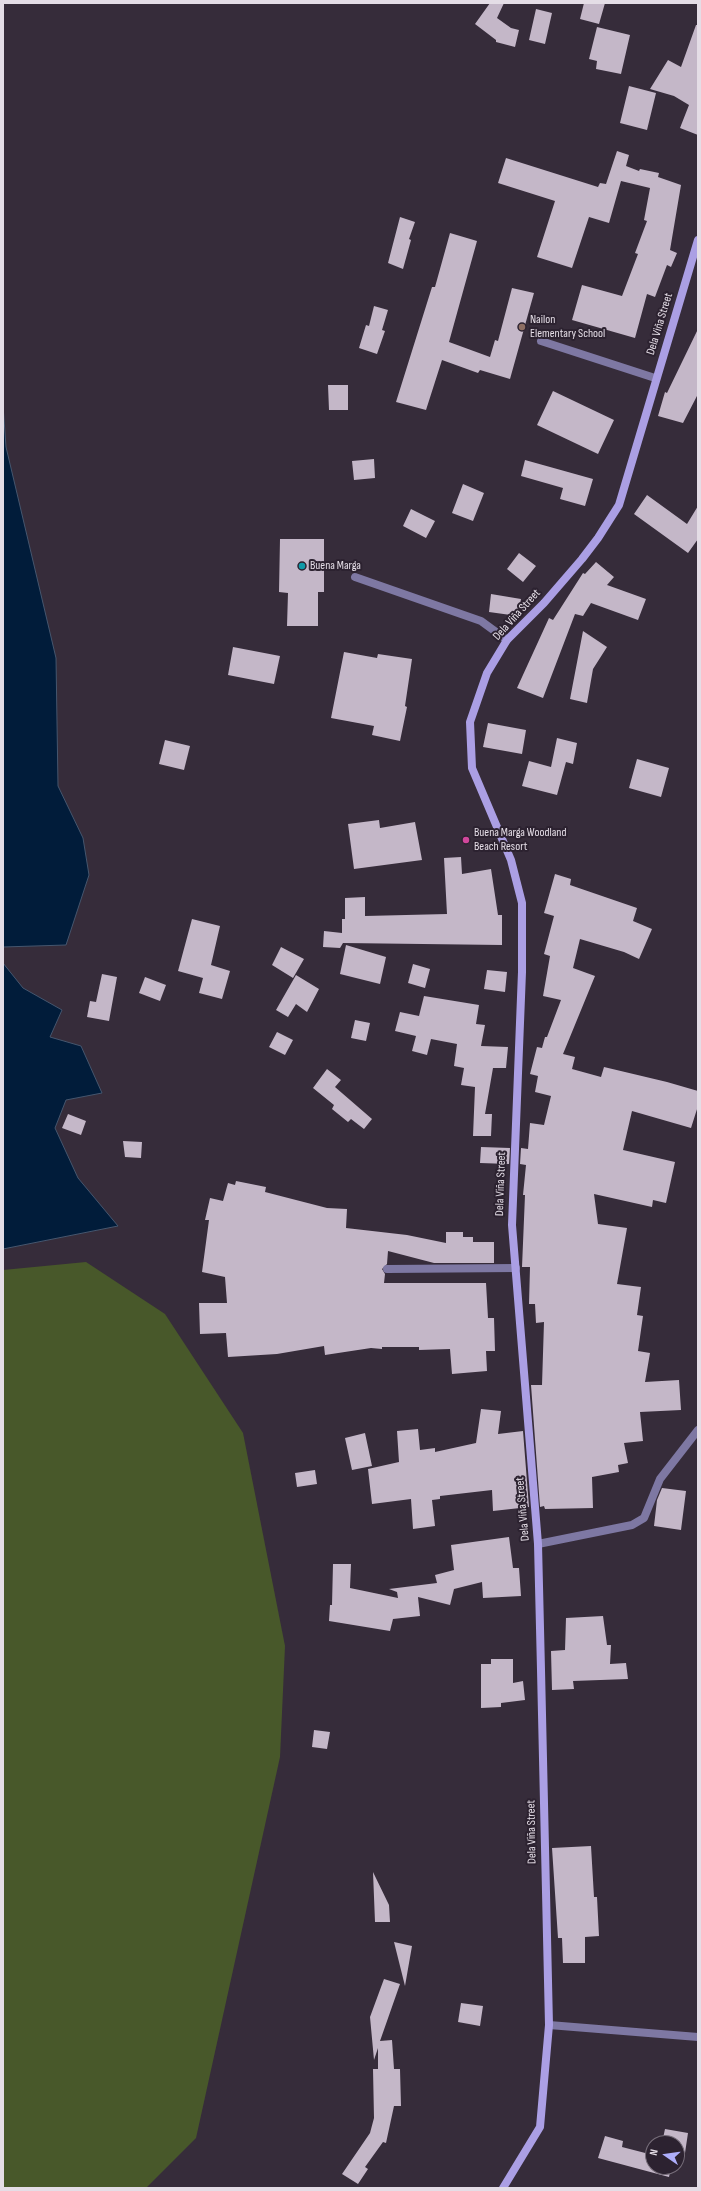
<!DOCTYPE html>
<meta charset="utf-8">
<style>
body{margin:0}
#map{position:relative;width:701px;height:2191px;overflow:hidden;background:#362c3a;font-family:"Sofia Sans Condensed",sans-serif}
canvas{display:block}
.frame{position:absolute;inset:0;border:4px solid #e4dde6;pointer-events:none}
.north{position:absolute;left:645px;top:2135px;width:40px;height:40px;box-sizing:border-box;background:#2c2230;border:1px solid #766d79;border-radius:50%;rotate:283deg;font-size:11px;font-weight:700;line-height:16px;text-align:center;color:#e4dde6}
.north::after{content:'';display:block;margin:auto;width:14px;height:18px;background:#aeaefb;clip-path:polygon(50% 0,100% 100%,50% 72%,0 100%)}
</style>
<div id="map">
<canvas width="701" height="2191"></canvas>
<div class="frame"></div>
<div class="north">N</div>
</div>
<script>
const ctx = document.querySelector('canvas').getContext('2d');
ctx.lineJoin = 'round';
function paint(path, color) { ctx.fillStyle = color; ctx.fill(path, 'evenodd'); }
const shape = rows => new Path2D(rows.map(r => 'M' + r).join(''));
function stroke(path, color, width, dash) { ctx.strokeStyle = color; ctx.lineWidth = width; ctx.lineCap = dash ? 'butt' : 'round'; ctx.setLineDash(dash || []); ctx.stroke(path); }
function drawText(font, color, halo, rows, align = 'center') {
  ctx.font = font + ' "Sofia Sans Condensed",sans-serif'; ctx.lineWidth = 4; ctx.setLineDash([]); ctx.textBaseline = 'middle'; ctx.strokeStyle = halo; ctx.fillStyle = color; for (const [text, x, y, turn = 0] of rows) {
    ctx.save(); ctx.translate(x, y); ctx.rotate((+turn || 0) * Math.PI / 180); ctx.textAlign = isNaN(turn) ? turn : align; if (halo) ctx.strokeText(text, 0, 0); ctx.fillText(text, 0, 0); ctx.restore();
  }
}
const green = shape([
 [86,1262,165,1314,243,1433,285,1646,280,1757,196,2138,146,2188,3,2188,3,1270]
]);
const water = shape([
 [3,405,6,447,56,658,58,786,83,838,89,875,66,945,3,947,3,405],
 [3,963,23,988,62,1010,50,1037,81,1046,102,1093,66,1100,55,1128,78,1178,118,1226,3,1249,3,963]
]);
const building = shape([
 [490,3,504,3,497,18,511,28,519,30,515,47,496,42,496,40,475,24],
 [584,3,605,3,599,24,580,19],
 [536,9,552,13,545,44,529,40],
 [696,25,698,25,698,135,680,128,689,105,674,96,650,89,668,60,681,67],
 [597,27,630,35,621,74,596,69,597,61,589,59],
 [629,86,656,93,647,130,620,123],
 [617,151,629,155,626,166,639,171,640,169,659,173,658,177,681,185,670,250,677,253,671,267,667,265,655,297,647,294,635,338,572,320,582,285,622,296,638,254,635,253,647,221,644,220,650,188,621,181,609,223,589,217,572,268,537,257,555,201,498,183,506,158,598,187,600,183,606,184],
 [400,217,415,222,409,239,411,240,403,269,388,263],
 [450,233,477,241,449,342,490,357,495,340,498,341,512,288,534,293,510,379,480,370,478,373,442,360,426,410,396,402,432,287,435,287],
 [374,306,388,310,382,330,385,331,377,354,359,348,366,325,369,326],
 [698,329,698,394,683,423,658,416,665,392,667,393],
 [328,385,348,385,348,410,329,410],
 [553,391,614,420,598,454,537,425],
 [374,459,375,478,354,480,352,461],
 [525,460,593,479,585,506,560,499,563,488,521,476],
 [463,484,484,493,473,521,452,513],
 [647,495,687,524,698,506,698,539,688,553,634,514],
 [411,509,435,521,426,538,403,526],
 [280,539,324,539,324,592,318,592,318,626,287,626,288,593,279,592],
 [519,553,536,566,523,582,507,569],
 [596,562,614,577,607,585,646,599,638,620,591,603,583,616,575,614,543,698,517,688,549,618,553,620,583,573,585,574],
 [491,594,521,599,518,616,489,612],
 [583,631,607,647,593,669,587,703,570,699],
 [233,647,280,656,274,684,228,675],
 [344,652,377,658,378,654,412,659,405,706,407,707,400,741,372,735,374,726,331,718],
 [488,723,526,730,522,754,483,747],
 [557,738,577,743,573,764,566,762,557,795,522,786,529,761,551,767],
 [165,740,190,746,184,770,159,764],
 [637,759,669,768,661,797,629,788],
 [379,820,380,828,415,822,422,860,354,869,348,824],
 [461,857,462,874,491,869,498,915,502,915,502,945,343,943,340,948,323,947,324,931,342,933,342,919,345,919,345,898,365,897,365,916,447,914,444,858],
 [555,874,571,879,570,885,637,908,633,921,652,929,639,959,624,952,580,939,573,968,595,976,563,1054,575,1057,572,1069,601,1077,604,1067,667,1082,698,1091,698,1106,691,1128,632,1111,623,1150,675,1162,666,1203,653,1200,652,1207,594,1194,598,1224,627,1228,617,1284,641,1287,637,1315,643,1316,638,1351,650,1353,645,1382,679,1380,681,1410,640,1412,643,1441,624,1443,628,1463,618,1465,619,1472,592,1477,593,1508,545,1509,544,1506,540,1507,531,1385,542,1385,544,1322,536,1323,535,1304,529,1304,530,1267,522,1267,525,1195,523,1195,526,1165,520,1164,521,1148,528,1149,530,1123,544,1125,551,1096,535,1092,538,1076,530,1074,537,1047,542,1048,545,1037,547,1037,561,1000,543,996,550,956,544,954,554,916,544,913],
 [192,919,220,926,211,965,230,971,222,999,199,993,203,978,178,971],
 [346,945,386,957,380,984,340,974],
 [281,947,304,959,293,978,272,965],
 [413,964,430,969,425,988,408,983],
 [487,970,507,972,505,992,484,989],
 [102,974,117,977,109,1021,87,1017,90,1001,96,1002],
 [296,975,319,989,307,1012,296,1004,288,1017,276,1010],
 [145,977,166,985,160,1001,139,993],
 [424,996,479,1005,476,1024,485,1025,481,1046,508,1047,506,1068,493,1068,485,1114,492,1114,491,1136,473,1136,475,1087,461,1085,464,1068,454,1066,457,1044,431,1039,427,1055,412,1051,416,1036,395,1031,400,1012,419,1016],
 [355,1020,370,1023,366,1041,351,1038],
 [277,1032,293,1040,285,1055,269,1047],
 [327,1069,341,1080,335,1087,372,1119,364,1129,351,1119,348,1122,332,1109,334,1105,313,1088],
 [68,1114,86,1121,81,1135,62,1128],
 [123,1141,142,1142,141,1158,125,1157],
 [481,1147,510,1148,509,1164,480,1163],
 [236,1181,266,1187,265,1192,327,1208,347,1209,346,1228,407,1235,446,1243,446,1232,463,1232,463,1237,473,1237,473,1242,494,1242,494,1263,434,1263,388,1251,387,1264,382,1269,385,1274,384,1283,486,1283,488,1318,494,1318,495,1351,486,1351,487,1371,452,1374,450,1349,419,1350,419,1347,382,1347,382,1349,371,1348,325,1355,324,1346,277,1354,228,1357,226,1333,200,1334,199,1303,227,1303,225,1277,202,1272,209,1220,205,1220,210,1198,223,1201,228,1183,235,1185],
 [481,1409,501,1411,498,1434,523,1431,529,1507,493,1511,492,1490,440,1496,440,1499,432,1500,435,1526,413,1529,411,1499,372,1504,368,1469,399,1462,397,1431,418,1429,420,1450,435,1448,435,1452,476,1443],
 [365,1433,372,1466,352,1470,345,1438],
 [315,1470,317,1484,297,1487,295,1473],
 [662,1488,686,1491,681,1530,654,1526,657,1500],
 [509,1537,513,1568,519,1568,521,1596,483,1598,482,1582,454,1589,450,1605,418,1597,420,1616,393,1619,390,1631,329,1621,330,1605,332,1605,333,1564,351,1564,350,1588,398,1598,397,1592,389,1589,437,1583,435,1575,454,1570,451,1545],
 [603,1616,607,1645,611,1645,610,1664,626,1663,628,1679,573,1681,574,1689,552,1690,551,1651,565,1650,566,1618],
 [491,1659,513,1659,513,1683,523,1681,525,1700,501,1703,501,1707,481,1708,481,1664,491,1664],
 [314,1730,330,1732,327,1749,312,1747],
 [591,1846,594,1897,597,1897,599,1936,585,1937,585,1963,563,1963,562,1938,558,1938,552,1848],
 [373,1872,389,1905,390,1922,375,1922],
 [394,1942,412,1946,405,1986],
 [384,1979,400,1984,380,2041,392,2040,394,2069,400,2069,401,2106,394,2106,386,2143,383,2142,365,2167,368,2169,358,2184,342,2174,370,2133,374,2118,373,2069,378,2069,378,2048,374,2060,370,2017],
 [461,2003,483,2006,480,2026,458,2022],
 [665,2129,688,2133,685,2153,677,2151,677,2143,662,2143],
 [605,2136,623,2141,622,2147,653,2155,653,2167,671,2167,669,2177,598,2158]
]);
const street = shape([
 [541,341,655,378],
 [355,577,481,621,507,640],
 [387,1269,516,1268],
 [538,1544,632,1525,644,1518,660,1479,698,1430],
 [549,2025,698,2037]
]);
const secondary = shape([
 [503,2188,540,2127,549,2025,541,1670,538,1544,512,1225,522,972,522,903,511,860,472,768,470,722,487,673,507,640,544,603,582,559,598,538,619,505,698,240]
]);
const markers = [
 [522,327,4,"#8d6e63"],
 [302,566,4,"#0f9aa8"],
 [466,840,4,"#d1479c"]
];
const poiNames = [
 ["Nailon",530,320],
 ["Elementary School",530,334],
 ["Buena Marga",310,566],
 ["Buena Marga Woodland",474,833],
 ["Beach Resort",474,847]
];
const streetNames = [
 ["Dela Viña Street",660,324,-73],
 ["Dela Viña Street",517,615,-48],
 ["Dela Viña Street",501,1184,-88],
 ["Dela Viña Street",523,1509,-95],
 ["Dela Viña Street",532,1832,-91]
];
paint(green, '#48582a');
paint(water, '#011c3a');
stroke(water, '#45566e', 1);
paint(building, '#c4b7c8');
stroke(street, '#7e78a3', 8);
stroke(secondary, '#ab9fe4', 8);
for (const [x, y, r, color] of markers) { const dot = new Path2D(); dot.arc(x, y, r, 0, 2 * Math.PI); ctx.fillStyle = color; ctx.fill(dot); stroke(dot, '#2c2230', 1.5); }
drawText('12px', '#e4dde6', '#2c2230', poiNames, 'left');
drawText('12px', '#e4dde6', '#2c2230', streetNames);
</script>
